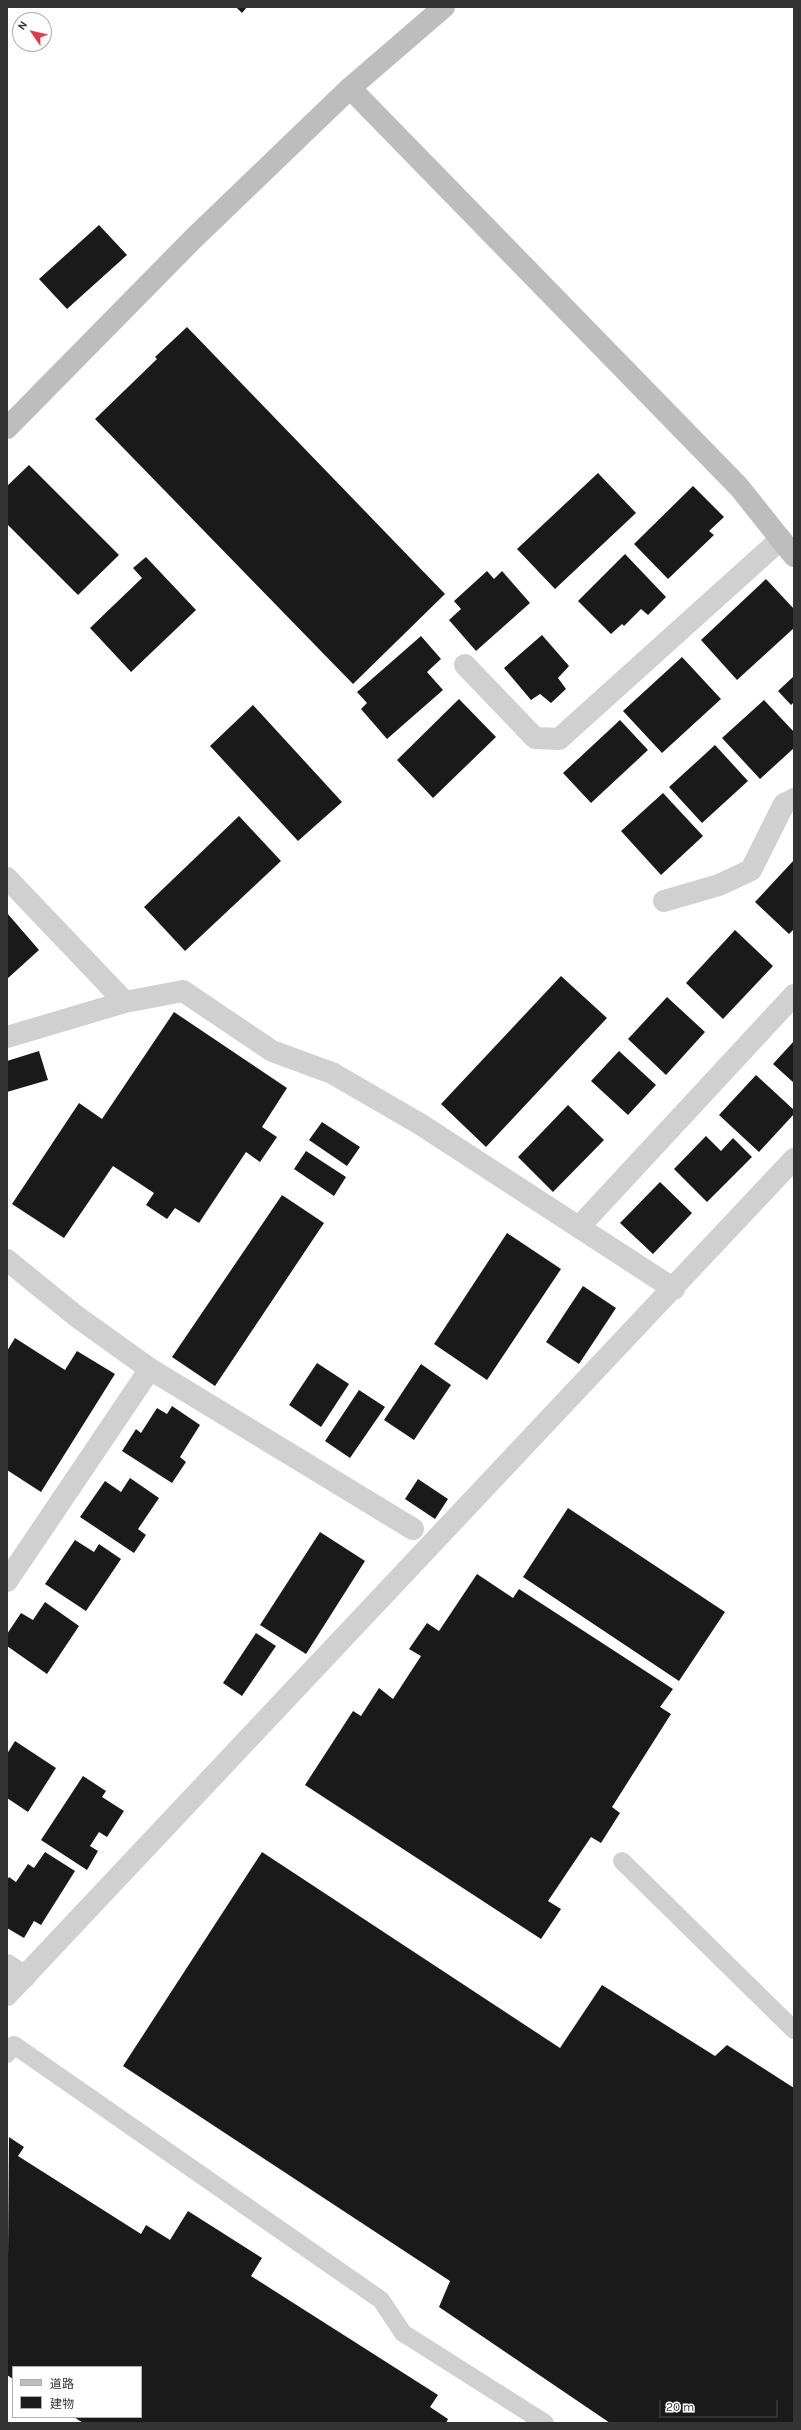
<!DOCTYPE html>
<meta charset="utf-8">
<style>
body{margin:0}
#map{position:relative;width:801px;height:2430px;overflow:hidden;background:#fff;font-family:Karla,"Noto Sans JP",sans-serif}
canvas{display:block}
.frame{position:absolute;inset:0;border:8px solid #333;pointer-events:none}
.legend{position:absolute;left:12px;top:2366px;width:130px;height:52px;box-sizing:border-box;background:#fff;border:1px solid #adadad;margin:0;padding:5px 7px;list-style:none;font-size:12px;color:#333}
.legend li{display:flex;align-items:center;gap:8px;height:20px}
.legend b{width:20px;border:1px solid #adadad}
.north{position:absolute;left:12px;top:12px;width:40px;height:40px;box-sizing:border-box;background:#fff;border:1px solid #adadad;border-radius:50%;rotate:304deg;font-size:11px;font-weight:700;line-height:16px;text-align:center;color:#333}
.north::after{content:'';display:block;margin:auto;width:14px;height:18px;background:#e63946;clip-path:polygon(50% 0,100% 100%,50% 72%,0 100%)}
.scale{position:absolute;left:659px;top:2400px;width:119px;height:18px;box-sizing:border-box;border:2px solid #333;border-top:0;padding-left:5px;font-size:12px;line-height:14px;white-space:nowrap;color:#333;-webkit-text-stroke:3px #fff;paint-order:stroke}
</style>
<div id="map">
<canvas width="801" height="2430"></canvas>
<div class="frame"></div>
<ul class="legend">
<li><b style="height:5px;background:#bdbdbd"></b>道路</li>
<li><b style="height:11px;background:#1a1a1a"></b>建物</li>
</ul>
<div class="north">N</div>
<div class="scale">20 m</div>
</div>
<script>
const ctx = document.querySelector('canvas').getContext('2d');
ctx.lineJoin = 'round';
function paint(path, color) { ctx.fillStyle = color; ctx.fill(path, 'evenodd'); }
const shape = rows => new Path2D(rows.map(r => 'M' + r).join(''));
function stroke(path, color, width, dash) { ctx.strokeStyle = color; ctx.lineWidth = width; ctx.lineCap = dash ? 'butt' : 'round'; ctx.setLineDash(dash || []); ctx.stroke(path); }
const building = shape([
 [236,7,247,7,242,13],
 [99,225,127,255,67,309,39,279],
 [187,327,445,594,353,684,95,419,157,359,155,357],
 [29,465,119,555,78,595,7,524,7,486],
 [598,473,636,513,555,589,517,549],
 [693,486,724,517,709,531,714,535,668,579,634,544],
 [625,554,666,597,648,615,641,609,624,626,622,624,611,634,578,601],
 [146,557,196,610,131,672,90,628,142,578,133,568],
 [487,571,494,579,502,571,530,603,476,651,449,620,461,609,454,601],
 [766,579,794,609,794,628,737,680,701,640],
 [542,635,569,666,558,678,566,689,551,703,540,694,531,700,504,668],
 [421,636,441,659,427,672,443,690,387,739,361,709,367,703,357,692],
 [682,657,721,699,662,753,623,711],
 [794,676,794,702,791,705,778,691],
 [459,699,496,737,433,798,397,760],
 [764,700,794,732,794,748,760,779,722,738],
 [253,705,342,802,298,841,210,746],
 [620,720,648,750,591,803,563,773],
 [715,745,748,781,702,823,669,787],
 [663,793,703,836,661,875,621,831],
 [239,816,281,861,185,951,144,907],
 [794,860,794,929,789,934,755,902],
 [7,913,39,950,7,979],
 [735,930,773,966,723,1019,686,983],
 [561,976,607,1018,486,1147,441,1104],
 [667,997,705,1032,666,1075,628,1039],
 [174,1012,287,1088,262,1127,277,1137,260,1162,246,1152,199,1223,175,1208,167,1219,146,1205,154,1193,113,1166,64,1238,12,1204,79,1103,102,1119],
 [794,1041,794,1083,773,1064],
 [39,1051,48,1080,7,1092,7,1061],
 [619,1051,656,1085,628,1115,591,1081],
 [756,1075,794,1110,794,1114,759,1152,719,1115],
 [568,1105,604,1140,553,1192,518,1157],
 [322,1122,360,1147,347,1166,309,1140],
 [706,1136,721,1151,733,1138,752,1157,707,1202,674,1169],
 [306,1151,346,1177,334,1196,294,1169],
 [660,1182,692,1213,653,1254,620,1223],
 [282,1195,324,1223,215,1386,172,1357],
 [507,1233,561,1269,487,1380,434,1344],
 [583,1286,616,1308,579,1364,546,1342],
 [15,1338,65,1370,77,1351,115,1374,41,1492,7,1470,7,1351],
 [317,1363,349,1384,321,1427,289,1405],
 [421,1364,451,1385,414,1440,384,1420],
 [359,1390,385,1407,350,1458,325,1441],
 [172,1406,200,1425,180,1457,186,1462,172,1483,122,1451,136,1429,141,1433,157,1408,167,1414],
 [130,1478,159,1498,138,1529,146,1535,134,1553,80,1517,105,1481,121,1492],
 [418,1479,448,1499,435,1519,405,1499],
 [568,1508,725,1612,679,1681,523,1577],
 [320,1532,365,1561,306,1654,260,1625],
 [75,1540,94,1552,99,1544,121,1559,86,1611,45,1584],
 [477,1574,513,1598,519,1589,673,1689,660,1707,671,1714,612,1807,620,1813,601,1843,591,1837,548,1901,561,1909,541,1939,305,1785,353,1711,361,1716,379,1688,393,1699,421,1656,409,1649,427,1623,439,1631],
 [45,1602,79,1626,47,1674,7,1646,7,1634,21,1613,33,1620],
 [256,1633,276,1646,242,1696,223,1683],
 [15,1741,56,1768,28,1812,7,1798,7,1754],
 [83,1776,106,1791,102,1797,124,1811,107,1837,99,1832,90,1846,98,1851,87,1870,41,1840],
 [45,1852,75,1871,41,1925,34,1921,24,1938,7,1928,7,1880,9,1877,16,1882,28,1864,34,1868],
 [262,1852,560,2048,602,1985,715,2056,727,2045,794,2088,794,2423,610,2423,439,2307,450,2281,123,2066],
 [9,2137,24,2147,18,2156,141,2234,146,2225,170,2240,188,2211,262,2258,251,2276,438,2395,430,2407,448,2419,446,2423,83,2423,74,2417,141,2417,141,2367,13,2367,13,2379,7,2375]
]);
const lane = shape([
 [622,1861,794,2030],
 [7,2054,14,2045,381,2300,403,2333,545,2423]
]);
const street = shape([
 [465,665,535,738,559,739,781,539],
 [7,878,125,1002],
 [664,901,719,885,751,870,784,804,794,799],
 [7,1037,125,1002,183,991,272,1051,332,1073,420,1124,674,1289],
 [579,1227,794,995],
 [7,1260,76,1316,150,1369,413,1529],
 [7,1581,150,1369],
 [7,1965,25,1977],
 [7,1995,794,1159]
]);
const secondary = shape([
 [350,88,739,487,794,556],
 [7,428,193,239,350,88,444,7]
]);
paint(building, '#1a1a1a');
stroke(lane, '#d0d0d0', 18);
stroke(street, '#d0d0d0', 22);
stroke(secondary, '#bdbdbd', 22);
</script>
